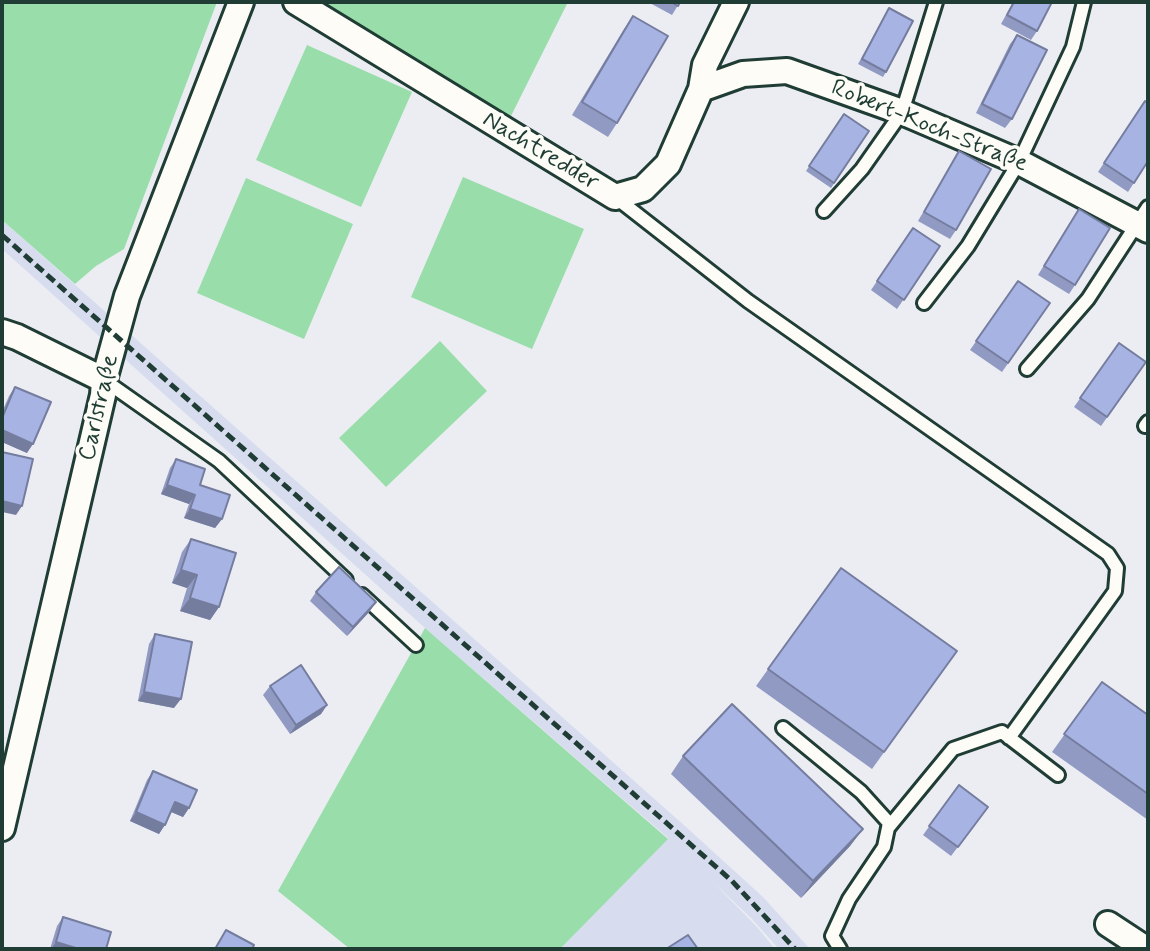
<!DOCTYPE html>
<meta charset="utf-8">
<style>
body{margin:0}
#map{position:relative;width:1150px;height:951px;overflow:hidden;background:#ecedf3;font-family:Mynerve,sans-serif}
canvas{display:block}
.frame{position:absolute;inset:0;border:4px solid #1f3d34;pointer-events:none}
</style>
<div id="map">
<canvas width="1150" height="951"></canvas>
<div class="frame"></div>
</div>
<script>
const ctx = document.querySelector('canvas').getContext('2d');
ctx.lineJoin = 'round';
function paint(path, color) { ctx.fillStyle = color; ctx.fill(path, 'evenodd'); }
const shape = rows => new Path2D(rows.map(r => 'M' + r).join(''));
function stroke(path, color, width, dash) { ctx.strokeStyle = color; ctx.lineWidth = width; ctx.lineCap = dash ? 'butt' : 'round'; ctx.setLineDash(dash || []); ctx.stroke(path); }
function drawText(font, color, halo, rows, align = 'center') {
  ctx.font = font + ' Mynerve,sans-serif'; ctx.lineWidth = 7; ctx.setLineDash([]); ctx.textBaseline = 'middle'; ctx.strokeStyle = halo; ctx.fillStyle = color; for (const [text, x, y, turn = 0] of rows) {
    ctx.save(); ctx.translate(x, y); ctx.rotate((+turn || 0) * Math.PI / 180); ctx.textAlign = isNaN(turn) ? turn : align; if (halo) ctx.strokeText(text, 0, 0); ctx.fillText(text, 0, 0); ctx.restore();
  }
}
const built = shape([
 [2,220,686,827,763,897,810,949,779,949,751,918,713,882,757,927,775,949,560,949,668,838,425,628,2,249]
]);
const green = shape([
 [2,2,217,2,124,249,96,266,75,284,2,220],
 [296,2,568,2,504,130],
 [307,45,412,92,361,207,256,160],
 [463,177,584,229,532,349,411,297],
 [246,178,353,224,304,339,197,293],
 [440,341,487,391,386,487,339,438],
 [425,628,668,839,560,949,350,949,278,891]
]);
const service = shape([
 [615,197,748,301,1108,554,1117,568,1115,591,1009,738],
 [824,211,862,169,902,112,936,2],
 [924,303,968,246,1019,162,1073,47,1084,2],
 [1027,369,1088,299,1148,207],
 [104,380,219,461,346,580],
 [1145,426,1148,422],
 [362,595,416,645],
 [783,728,861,792,889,823,884,847,849,899,832,936,840,949],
 [888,828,953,749,1002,732,1058,775]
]);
const minor = shape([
 [296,2,615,197,643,189,668,164,701,89,705,65,736,2],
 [701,89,743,74,787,71,902,112,1019,162,1148,230],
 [2,332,17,337,104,380],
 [2,828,103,395,104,380,127,296,241,2],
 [1108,924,1146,949]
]);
const rail = shape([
 [2,235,732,881,795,949]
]);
const wall = shape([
 [648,2,680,2,672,15],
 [1013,2,1052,2,1037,31,1031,40,1001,24],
 [889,8,886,72,883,77,858,64],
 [633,16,617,123,608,137,572,115,624,29],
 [1017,35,1012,119,1005,128,976,113,1010,44],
 [1145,101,1148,161,1128,192,1098,172],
 [844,114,869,131,831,188,806,171],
 [959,151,956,230,950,239,918,221],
 [1079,209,1075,285,1069,294,1038,275],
 [913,228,940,246,897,309,871,290],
 [1018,281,1050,303,1002,372,970,350],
 [1119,343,1146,362,1101,426,1074,407],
 [15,387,27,453,2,442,2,412,9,396],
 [176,459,200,485,222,519,215,528,184,518,189,504,161,494,170,468],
 [191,539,219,607,210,620,180,611,187,588,172,583,182,552],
 [841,568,957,651,872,769,756,686],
 [316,592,370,611,347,636,310,601],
 [155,634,174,708,138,701,149,644],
 [1102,682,1148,715,1148,820,1052,752],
 [270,686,327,705,321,714,290,734,263,695],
 [683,756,863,829,850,846,801,898,671,774],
 [153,771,189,808,183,817,171,812,159,834,130,821,147,780],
 [959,785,988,807,951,856,923,835],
 [63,917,106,949,50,949,57,926]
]);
const shadedWall = shape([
 [2,430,33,444,27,453,2,442],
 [167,485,195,495,189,504,161,494],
 [2,501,22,506,16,515,2,512],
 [190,509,222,519,215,528,184,518],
 [181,570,197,575,187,588,172,583],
 [190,598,219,607,210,620,180,611],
 [376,602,370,611,347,636,353,627],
 [144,692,181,699,174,708,138,701],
 [327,705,321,714,290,734,296,725],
 [175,802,189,808,183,817,169,811],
 [136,812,165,825,159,834,130,821],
 [863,829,850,846,801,898,813,881],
 [56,942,79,949,51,949]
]);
const building = shape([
 [671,2,680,2,678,6,671,2],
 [1014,2,1052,2,1037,31,1007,15,1014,2],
 [889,8,913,21,886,72,862,59,889,8],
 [633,16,668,36,617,123,582,102,633,16],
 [1017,35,1047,50,1012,119,982,104,1017,35],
 [1145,101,1148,103,1148,161,1134,183,1104,163,1145,101],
 [844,114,869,131,834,183,809,166,844,114],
 [959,151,991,169,956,230,924,212,959,151],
 [1079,209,1110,228,1075,285,1044,266,1079,209],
 [913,228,940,246,904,300,877,281,913,228],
 [1018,281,1050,303,1008,363,976,341,1018,281],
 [1119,343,1146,362,1107,417,1080,398,1119,343],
 [15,387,51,402,33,444,2,430,2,418,15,387],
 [2,452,33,459,22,506,2,501,2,452],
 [176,459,205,469,200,485,230,495,222,519,190,509,195,495,167,485,176,459],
 [191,539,236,553,219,607,190,598,197,575,181,570,191,539],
 [339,567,376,602,353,627,316,592,339,567],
 [841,568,957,651,884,752,768,669,841,568],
 [155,634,192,642,181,699,144,692,155,634],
 [301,665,327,705,296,725,270,686,301,665],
 [1102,682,1148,715,1148,794,1064,734,1102,682],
 [732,704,863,829,813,881,683,756,732,704],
 [153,771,197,790,189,808,175,802,165,825,136,812,153,771],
 [959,785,988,807,958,847,929,826,959,785],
 [63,917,111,932,106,949,79,949,56,942,63,917],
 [226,930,254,945,252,949,215,949,226,930],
 [688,935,698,949,666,949,688,935]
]);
const streetNames = [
 ["Robert-Koch-Straße",929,127,22],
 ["Nachtredder",540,152,31],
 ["Carlstraße",100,408,-77]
];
paint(built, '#d7dcee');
paint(green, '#99deaa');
stroke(service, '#1f3d34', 18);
stroke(minor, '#1f3d34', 30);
stroke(service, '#fdfcf7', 12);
stroke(minor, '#fdfcf7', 24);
stroke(rail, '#1f3d34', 5, [10, 5]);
paint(wall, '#909ac3');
paint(shadedWall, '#757d9f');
paint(building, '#a7b3e3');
stroke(building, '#757d9f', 2);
drawText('24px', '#1f3d34', '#fdfcf7', streetNames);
</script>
